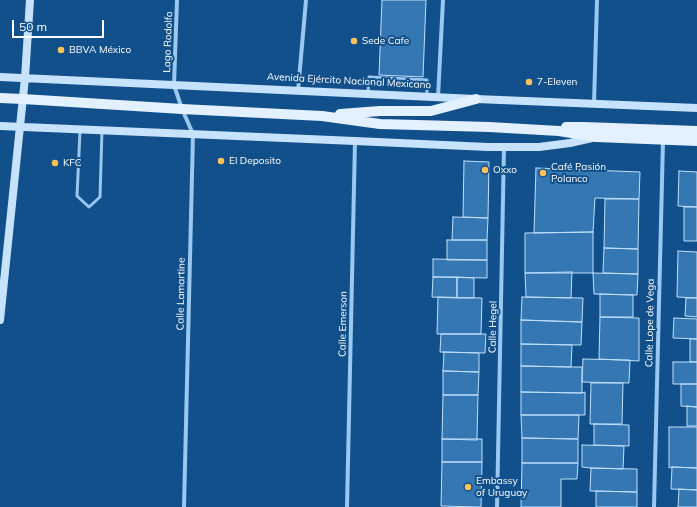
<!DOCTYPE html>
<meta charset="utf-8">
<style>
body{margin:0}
#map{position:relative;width:697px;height:507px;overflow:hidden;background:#12508b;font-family:Mulish,sans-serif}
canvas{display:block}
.scale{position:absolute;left:12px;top:20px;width:92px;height:18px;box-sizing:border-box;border:2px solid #fff;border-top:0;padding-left:5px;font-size:12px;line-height:14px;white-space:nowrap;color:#fff;-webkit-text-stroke:3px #12508b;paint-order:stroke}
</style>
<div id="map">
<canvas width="697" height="507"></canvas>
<div class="scale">50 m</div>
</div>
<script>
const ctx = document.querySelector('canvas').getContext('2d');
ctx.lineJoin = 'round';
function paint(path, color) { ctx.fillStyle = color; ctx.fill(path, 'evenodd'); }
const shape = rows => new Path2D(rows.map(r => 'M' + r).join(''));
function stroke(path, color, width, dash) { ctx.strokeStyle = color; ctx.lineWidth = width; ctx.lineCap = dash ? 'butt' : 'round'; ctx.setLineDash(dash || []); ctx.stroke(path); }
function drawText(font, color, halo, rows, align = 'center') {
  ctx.font = font + ' Mulish,sans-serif'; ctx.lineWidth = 4; ctx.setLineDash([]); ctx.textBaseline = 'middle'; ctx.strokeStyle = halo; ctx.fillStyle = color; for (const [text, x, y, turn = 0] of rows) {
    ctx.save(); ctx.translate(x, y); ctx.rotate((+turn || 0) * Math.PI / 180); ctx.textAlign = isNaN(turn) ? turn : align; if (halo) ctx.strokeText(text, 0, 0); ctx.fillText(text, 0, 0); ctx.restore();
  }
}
const building = shape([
 [382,0,426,0,423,77,379,75,382,0],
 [464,161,489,162,488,218,463,217,464,161],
 [536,168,640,172,639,199,595,198,593,232,534,233,536,168],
 [679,171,697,172,697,207,678,206,679,171],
 [605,199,639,199,638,249,604,248,605,199],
 [684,207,697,207,697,241,684,241,684,207],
 [453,217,488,218,487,240,452,240,453,217],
 [593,232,593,273,525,273,525,233,593,232],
 [447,240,487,240,487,260,447,260,447,240],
 [604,248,638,249,638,274,603,273,604,248],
 [678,251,697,252,697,298,677,297,678,251],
 [433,259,487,260,487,278,433,277,433,259],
 [572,272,571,298,526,297,525,273,572,272],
 [593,273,638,274,637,295,594,294,593,273],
 [433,277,457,277,457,298,432,297,433,277],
 [457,277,474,278,474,298,457,298,457,277],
 [600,294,633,295,633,317,600,317,600,294],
 [438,297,482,298,481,334,437,334,438,297],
 [522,297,583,298,582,322,521,320,522,297],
 [686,298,697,298,697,317,685,316,686,298],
 [600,317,639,318,639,361,599,359,600,317],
 [674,318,697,319,697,339,673,338,674,318],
 [521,320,582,322,581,345,521,344,521,320],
 [441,334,486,334,485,353,440,352,441,334],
 [690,339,697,339,697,362,690,362,690,339],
 [521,344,572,345,571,367,521,366,521,344],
 [444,352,479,353,479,372,443,371,444,352],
 [583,359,630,360,629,383,582,382,583,359],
 [673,362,697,362,697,384,673,384,673,362],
 [521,366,571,367,582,367,582,393,521,392,521,366],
 [443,371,479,372,478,395,443,395,443,371],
 [591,383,623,383,622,424,590,424,591,383],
 [681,384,697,384,697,407,681,406,681,384],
 [521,392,582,393,585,392,585,415,521,415,521,392],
 [443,395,478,395,477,440,442,439,443,395],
 [687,406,697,407,697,426,687,426,687,406],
 [521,415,579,415,578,439,522,438,521,415],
 [594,424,629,425,629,446,594,445,594,424],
 [669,427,697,427,697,468,672,467,669,468,669,427],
 [522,438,578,439,578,463,522,463,522,438],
 [442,439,482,439,482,462,442,462,442,439],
 [582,445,624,446,623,469,591,468,582,467,582,445],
 [442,462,482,462,481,507,441,506,442,462],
 [522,463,578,463,577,479,561,479,561,507,521,507,522,463],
 [672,467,697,468,697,490,671,489,672,467],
 [591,468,637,469,637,492,590,491,591,468],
 [679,489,697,490,697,507,678,507,679,489],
 [596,491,637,492,637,507,596,507,596,491]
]);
const service = shape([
 [368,92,369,77,427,80,427,97],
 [80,131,77,196,89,207,100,197,102,130]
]);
const minor = shape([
 [177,0,174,85,182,109,193,134,184,507],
 [298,91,306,0],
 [438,97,443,0],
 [594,104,597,0],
 [347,507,355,141],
 [497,507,504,147],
 [654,507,663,140]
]);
const secondary = shape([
 [0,77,476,99,697,108],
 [0,126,355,141,488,147,539,147,570,143,592,138],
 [0,320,25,78,30,0]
]);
const primary = shape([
 [0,98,23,99,182,109,322,116,380,124,489,127,559,131,596,137,697,141],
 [340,114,380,111,431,111,476,99],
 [566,127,583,127,697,131]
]);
const markers = [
 [354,41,4,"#ffc259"],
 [61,50,4,"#ffc259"],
 [529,82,4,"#ffc259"],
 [221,161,4,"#ffc259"],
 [55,163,4,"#ffc259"],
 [485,170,4,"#ffc259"],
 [543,173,4,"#ffc259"],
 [468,487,4,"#ffc259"]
];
const poiNames = [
 ["Sede Cafe",362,41],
 ["BBVA México",69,50],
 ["7-Eleven",537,82],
 ["El Deposito",229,161],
 ["KFC",63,163],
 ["Café Pasión",551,167],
 ["Polanco",551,179],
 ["Oxxo",493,170],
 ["Embassy",476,481],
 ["of Uruguay",476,493]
];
const streetNames = [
 ["Lago Rodolfo",168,42,-88],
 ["Avenida Ejército Nacional Mexicano",349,81,3],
 ["Calle Lamartine",181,294,-89],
 ["Calle Lope de Vega",650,323,-89],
 ["Calle Emerson",343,324,-89],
 ["Calle Hegel",493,327,-89]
];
paint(building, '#3577b3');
stroke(building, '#bfe0fc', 1);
stroke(service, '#99c8f1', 3);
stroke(minor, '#99c8f1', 4);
stroke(secondary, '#c7e2fc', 8);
stroke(primary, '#e3f0ff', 10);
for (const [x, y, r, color] of markers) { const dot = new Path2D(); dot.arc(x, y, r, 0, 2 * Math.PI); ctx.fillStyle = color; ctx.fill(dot); stroke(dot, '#12508b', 1.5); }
drawText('10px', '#fff', '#12508b', poiNames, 'left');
drawText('10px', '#fff', '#12508b', streetNames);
</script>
